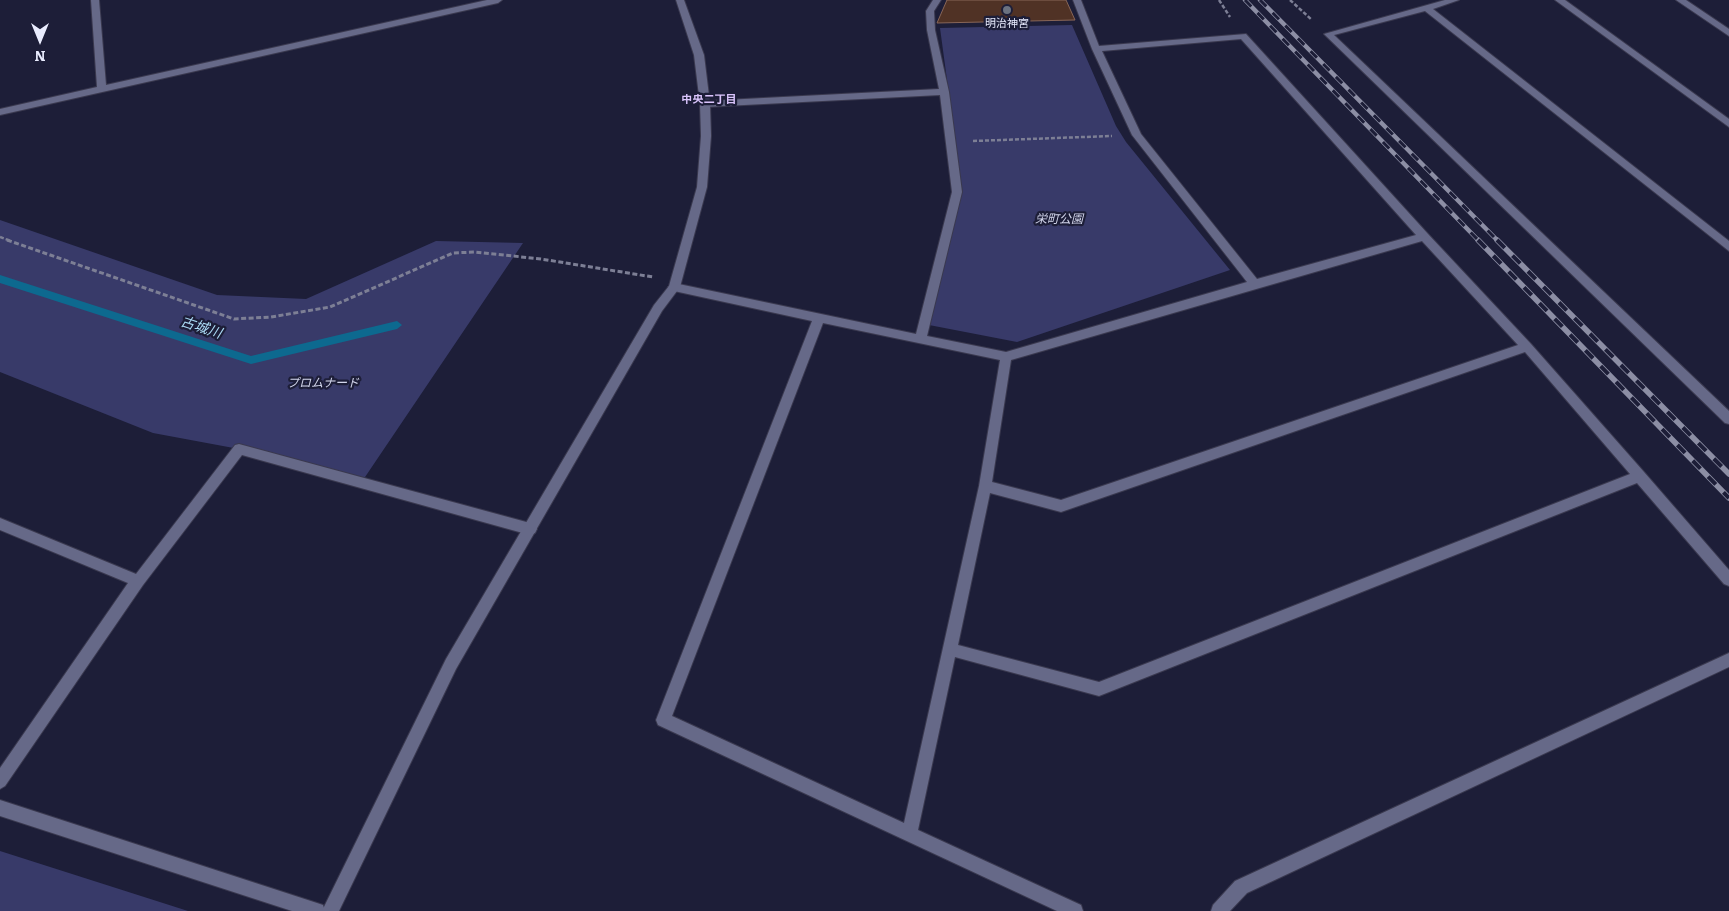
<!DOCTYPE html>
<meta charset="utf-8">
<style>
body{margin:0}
#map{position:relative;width:1729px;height:911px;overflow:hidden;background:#1d1e38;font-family:Bitter,serif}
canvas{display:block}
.north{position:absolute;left:15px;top:15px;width:50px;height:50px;-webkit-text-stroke:4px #1d1e38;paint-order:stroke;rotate:180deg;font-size:14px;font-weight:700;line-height:20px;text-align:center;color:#e9ecfe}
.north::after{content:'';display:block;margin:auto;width:18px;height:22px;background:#e9ecfe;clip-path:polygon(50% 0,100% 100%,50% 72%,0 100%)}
</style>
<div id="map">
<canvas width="1729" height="911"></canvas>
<div class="north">N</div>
</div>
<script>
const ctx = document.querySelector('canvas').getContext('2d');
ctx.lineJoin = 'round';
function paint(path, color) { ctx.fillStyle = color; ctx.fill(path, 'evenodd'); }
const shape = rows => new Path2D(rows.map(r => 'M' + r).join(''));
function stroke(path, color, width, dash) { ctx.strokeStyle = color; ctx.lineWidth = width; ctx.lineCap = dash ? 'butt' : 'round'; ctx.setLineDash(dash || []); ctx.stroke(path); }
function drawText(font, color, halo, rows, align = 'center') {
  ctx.font = font + ' Bitter,"Noto Sans JP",serif'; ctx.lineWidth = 4.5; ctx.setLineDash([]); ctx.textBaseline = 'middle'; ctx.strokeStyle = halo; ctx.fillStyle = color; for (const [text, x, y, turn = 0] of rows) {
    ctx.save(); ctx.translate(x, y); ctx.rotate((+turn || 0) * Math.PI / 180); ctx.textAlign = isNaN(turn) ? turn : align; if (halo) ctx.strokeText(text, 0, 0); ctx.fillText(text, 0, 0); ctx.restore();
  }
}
const green = shape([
 [1072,25,1116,126,1126,142,1230,270,1017,342,929,325,962,191,940,28],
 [0,220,217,295,306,299,436,241,523,243,361,483,239,449,153,433,0,372],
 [0,851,188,911,0,911]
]);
const stream = shape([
 [0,275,251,356,397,321,402,325,397,329,251,364,0,283,0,275]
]);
const building = shape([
 [947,0,1066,0,1075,20,937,23,947,0]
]);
const pathFar1 = shape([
 [1219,0,1230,17],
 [1290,0,1312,20],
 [973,141,1112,136],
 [0,237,11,241]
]);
const path = shape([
 [7,240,234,319,271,317,330,307,453,253,475,252,541,259,653,277]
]);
const street = shape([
 [933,0,941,0,934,11,935,30,949,92,962,192,927,336,1006,352,1247,282,1132,135,1092,49,1073,0,1081,0,1099,46,1246,34,1428,234,1531,344,1644,472,1729,570,1729,586,1724,584,1637,483,1099,696,955,657,918,830,1081,905,1083,911,1057,911,658,725,656,720,812,321,674,291,668,287,674,283,916,334,952,192,940,95,705,107,700,104,705,101,939,89,927,30,926,11,933,0],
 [1241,39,1416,235,1257,279,1141,134,1102,51,1241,39],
 [1422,241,1518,345,1061,500,992,482,1011,360,1422,241],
 [823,323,1000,360,979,486,904,823,672,716,823,323],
 [1525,352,1630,474,1099,682,958,645,990,493,1061,512,1525,352],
 [1445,0,1459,0,1433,9,1729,241,1729,251,1425,11,1334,35,1729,411,1729,424,1725,423,1324,34,1445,0],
 [1555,0,1565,0,1729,119,1729,127,1555,0],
 [1676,0,1686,0,1729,29,1729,36,1676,0],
 [239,444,530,523,535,525,537,529,535,533,530,535,242,455,143,585,5,786,0,789,0,768,128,583,0,530,0,518,136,574,235,445,239,444],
 [1729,653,1729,667,1247,893,1230,911,1211,911,1213,905,1235,881,1729,653],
 [0,800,317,903,323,905,325,911,292,911,0,816,0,800]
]);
const secondary = shape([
 [91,0,99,0,106,85,487,0,502,0,498,3,0,115,0,109,97,87,91,0],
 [676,0,684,0,704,55,710,104,711,136,707,187,680,287,662,311,456,669,339,911,322,911,446,659,654,305,669,286,697,187,701,136,700,104,694,55,676,0]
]);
const railFar1 = shape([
 [1245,0,1479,241],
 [1260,0,1498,241]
]);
const rail = shape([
 [1478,240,1729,498],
 [1497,240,1729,474]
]);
const markers = [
 [1007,10,5,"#6b7280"]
];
const farPoinames = [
 ["明治神宮",1007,24]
];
const farNeighbourhoodnames = [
 ["中央二丁目",709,100]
];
const parkNames = [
 ["栄町公園",1059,220],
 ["プロムナード",323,384]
];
const waterNames = [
 ["古城川",201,328,18]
];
paint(green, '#383a69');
paint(stream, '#0d698f');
paint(building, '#503225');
stroke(building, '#886658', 1);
stroke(street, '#3a394f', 2);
stroke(secondary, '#3a394f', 2);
stroke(pathFar1, '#7d7f95', 2.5, [4, 2]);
stroke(path, '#7d7f95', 3, [5, 2.5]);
paint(street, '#666988');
paint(secondary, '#666988');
stroke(railFar1, '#8c8ea4', 4.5);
stroke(rail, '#8c8ea4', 5.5);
stroke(railFar1, '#1d1e38', 3, [9]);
stroke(rail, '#1d1e38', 4, [11]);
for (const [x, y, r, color] of markers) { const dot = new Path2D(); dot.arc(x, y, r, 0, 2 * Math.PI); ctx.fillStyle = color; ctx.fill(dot); stroke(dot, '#1d1e38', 2); }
drawText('11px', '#e9ecfe', '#1d1e38', farPoinames);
drawText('bold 11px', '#dac4fc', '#1d1e38', farNeighbourhoodnames);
drawText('italic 12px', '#d3d6ec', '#1d1e38', parkNames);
drawText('italic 14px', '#abdaf4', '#1d1e38', waterNames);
</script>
